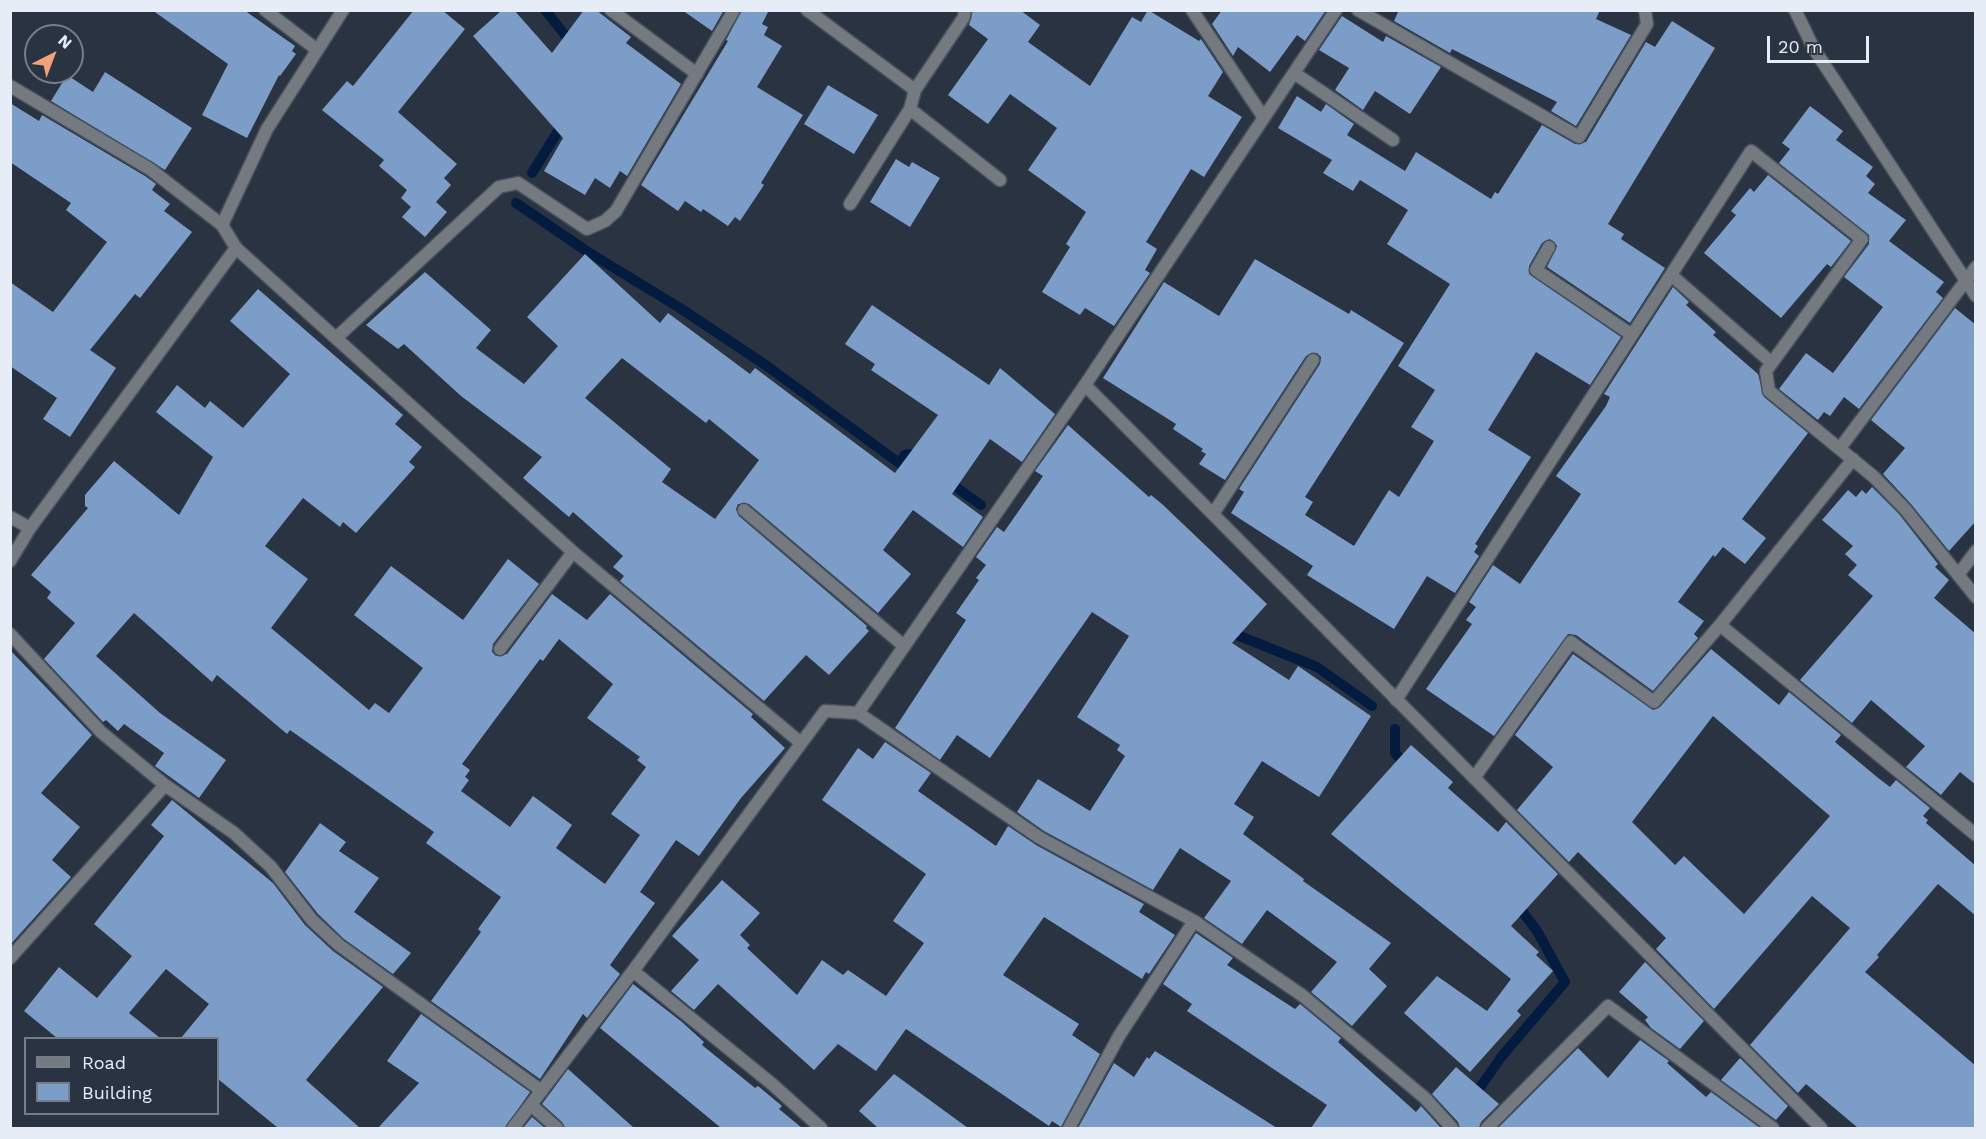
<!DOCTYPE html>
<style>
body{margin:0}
#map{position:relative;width:1986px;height:1139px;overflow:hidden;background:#293341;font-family:"Work Sans",sans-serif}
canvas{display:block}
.frame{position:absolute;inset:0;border:12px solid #e6edf6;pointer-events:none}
.legend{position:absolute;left:24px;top:1037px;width:195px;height:78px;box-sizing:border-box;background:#293341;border:2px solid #757d89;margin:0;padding:8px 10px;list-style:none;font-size:18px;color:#e6edf6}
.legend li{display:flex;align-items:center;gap:12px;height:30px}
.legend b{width:30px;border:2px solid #757d89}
.north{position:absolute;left:24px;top:24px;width:60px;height:60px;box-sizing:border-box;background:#293341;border:2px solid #757d89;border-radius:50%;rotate:42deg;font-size:16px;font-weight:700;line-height:24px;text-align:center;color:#e6edf6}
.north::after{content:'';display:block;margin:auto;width:21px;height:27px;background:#f1a27b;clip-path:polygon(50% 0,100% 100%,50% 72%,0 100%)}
.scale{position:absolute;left:1767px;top:36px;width:102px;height:27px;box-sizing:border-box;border:3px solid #e6edf6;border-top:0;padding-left:8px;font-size:18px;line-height:21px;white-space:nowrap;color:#e6edf6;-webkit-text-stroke:4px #293341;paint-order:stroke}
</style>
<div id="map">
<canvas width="1986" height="1139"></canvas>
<div class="frame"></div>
<ul class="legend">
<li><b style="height:8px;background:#757a81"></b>Road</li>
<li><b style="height:16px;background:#7d9dc9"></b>Building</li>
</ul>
<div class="north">N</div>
<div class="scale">20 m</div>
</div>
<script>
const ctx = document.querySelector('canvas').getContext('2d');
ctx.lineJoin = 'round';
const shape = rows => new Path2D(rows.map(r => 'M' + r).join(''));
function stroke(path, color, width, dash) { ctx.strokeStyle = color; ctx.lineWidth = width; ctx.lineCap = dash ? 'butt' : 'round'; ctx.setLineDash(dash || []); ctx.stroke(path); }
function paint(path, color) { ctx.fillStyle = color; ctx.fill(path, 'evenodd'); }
const stream = shape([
 [545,10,573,45],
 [532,173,565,120],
 [516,203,588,252,680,308,767,366,899,463,905,455,910,454,921,462],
 [946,480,981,505],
 [1227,631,1317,667,1372,706],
 [1395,729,1395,753,1409,769],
 [1472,1099,1502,1056,1565,982,1537,931,1516,903]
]);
const building = shape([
 [152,10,244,10,295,46,292,51,296,54,280,76,279,75,247,138,202,115,228,64],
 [414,10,442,10,465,29,398,112,457,164,444,178,451,185,436,202,447,212,425,237,402,217,411,207,401,198,407,190,379,166,384,160,322,110,347,81,353,86],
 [502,10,514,10,552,53,584,10,596,10,631,37,626,43,681,84,627,176,620,171,610,188,595,178,585,195,544,171,563,138,473,36],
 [682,10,724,10,712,31],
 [742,10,769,10,762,24,768,27,764,35,782,46,757,87,803,115,761,183,764,185,740,221,735,217,728,226,703,209,701,212,685,201,678,211,641,185,728,41,726,40],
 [973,10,1020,10,1040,25,1028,42,1090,86,1132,17,1141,22,1148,10,1199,41,1201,39,1223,72,1208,96,1242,117,1204,177,1191,169,1146,242,1157,249,1145,270,1150,273,1114,326,1085,308,1080,315,1042,292,1070,247,1066,244,1086,212,1028,170,1057,128,1010,94,988,124,948,95,988,39,969,25],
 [1222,10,1326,10,1305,41,1297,35,1270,72,1238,47,1233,56,1212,24],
 [1399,10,1600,10,1596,19,1631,35,1576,126,1551,111,1557,102,1452,49,1450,53,1394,21],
 [1342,16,1383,42,1386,36,1441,67,1410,114,1375,91,1363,110,1335,90,1349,68,1319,50],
 [1672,21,1715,48,1608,224,1624,234,1621,239,1665,268,1630,323,1547,267,1557,246,1550,239,1542,243,1529,266,1529,274,1621,337,1590,385,1536,352,1488,430,1531,457,1475,544,1478,546,1474,552,1479,556,1455,593,1427,576,1394,629,1307,575,1313,566,1231,513,1244,492,1239,489,1320,364,1321,357,1317,353,1306,356,1225,480,1199,464,1206,454,1201,451,1203,449,1173,429,1176,424,1103,378,1164,282,1219,316,1255,259,1349,314,1351,310,1404,343,1305,497,1313,502,1305,515,1354,546,1389,490,1399,497,1434,441,1411,427,1435,390,1398,366,1450,284,1387,244,1408,210,1360,180,1353,191,1323,173,1332,160,1278,128,1297,96,1321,112,1326,104,1354,124,1347,135,1405,171,1416,152,1491,199,1495,192,1498,194,1542,125,1575,144,1586,142,1646,42,1655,47],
 [105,72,192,128,165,170,51,101,67,75,93,92],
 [828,85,878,115,854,154,804,124],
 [10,103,39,121,42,115,145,176,156,184,152,190,170,204,164,211,192,232,140,298,135,294,90,350,116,368,70,437,43,419,57,398,10,366,10,282,53,312,107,242,66,210,71,203,10,162],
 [1810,106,1843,131,1836,140,1873,167,1866,176,1875,184,1868,193,1906,220,1889,241,1944,282,1936,292,1943,298,1859,409,1844,397,1830,416,1824,412,1818,420,1779,389,1806,353,1833,373,1883,307,1844,277,1869,244,1869,235,1779,163,1790,149,1782,143],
 [896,159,909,167,912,162,940,178,910,227,870,202],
 [1768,175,1851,241,1831,267,1827,264,1781,318,1704,253,1736,215,1731,211,1750,188,1754,192],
 [585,254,660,323,668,313,750,374,755,368,895,473,938,415,871,370,875,364,845,344,872,305,989,385,1000,368,1055,414,1022,462,990,439,952,494,983,517,963,547,913,510,883,550,911,574,878,613,749,504,738,504,736,509,739,516,867,626,866,628,869,631,829,675,806,655,764,701,620,581,624,576,613,567,623,556,573,512,569,517,523,478,542,457,461,396,404,344,398,349,366,325,425,272,491,330,476,348,524,384,558,346,527,317],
 [622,358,706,423,709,419,759,460,715,519,662,482,671,469,585,398],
 [1673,287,1689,302,1686,305,1716,332,1713,335,1758,374,1764,397,1808,433,1742,519,1766,538,1745,564,1723,547,1715,557,1713,555,1678,602,1704,621,1694,634,1698,638,1653,691,1576,635,1568,634,1494,736,1426,689,1472,624,1466,620,1476,607,1469,602,1493,565,1520,584,1581,494,1556,476,1606,406,1610,397,1604,394],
 [258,289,403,415,395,424,422,447,409,462,415,467,356,533,343,522,340,527,303,498,265,546,308,579,271,628,369,710,375,703,389,713,423,668,354,615,391,566,463,620,508,559,539,584,493,644,492,652,496,656,507,654,552,594,587,620,610,594,753,714,751,717,785,748,741,798,699,856,676,840,640,892,655,903,610,965,620,974,587,1018,583,1014,540,1079,431,1001,481,932,478,929,501,897,426,843,434,832,290,730,287,734,217,675,212,682,134,613,96,656,160,713,226,760,199,798,155,766,164,753,124,724,118,731,106,720,103,722,44,659,75,623,47,598,51,592,31,575,88,508,85,506,85,495,114,461,179,515,213,457,156,412,177,385,205,408,210,401,243,428,290,374,230,321],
 [559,639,613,684,587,718,640,757,637,760,646,767,611,814,640,835,605,884,556,848,572,825,533,796,510,827,461,791,469,780,465,777,470,770,462,764,540,659,543,661],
 [1955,308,1976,325,1976,521,1949,551,1911,504,1883,474,1905,448,1871,420],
 [1068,425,1149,497,1151,495,1162,504,1267,604,1232,643,1289,680,1298,666,1371,716,1319,797,1262,761,1234,804,1254,817,1243,834,1304,879,1303,881,1391,943,1369,969,1387,986,1352,1026,1311,992,1337,962,1267,910,1242,944,1204,918,1231,881,1180,848,1153,890,1044,831,1017,812,1038,779,1090,811,1125,756,1117,750,1120,745,1077,717,1129,636,1092,612,990,758,957,735,940,760,895,728,966,620,956,613,979,580,976,578,986,565,976,557,997,527,1004,532,1043,476,1035,471],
 [1872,487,1899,514,1938,564,1935,567,1949,580,1934,598,1976,634,1976,785,1960,772,1941,795,1906,767,1925,746,1871,700,1852,723,1800,680,1873,596,1848,575,1857,565,1845,554,1853,546,1822,520,1848,490,1856,497,1862,490,1866,494],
 [1711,649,1779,705,1789,692,1841,735,1835,742,1877,777,1890,787,1896,780,1930,808,1923,816,1928,820,1926,823,1976,866,1976,916,1938,884,1877,955,1879,957,1865,972,1976,1066,1976,1128,1858,1128,1806,1084,1798,1093,1750,1045,1850,928,1812,896,1714,1009,1656,949,1666,938,1578,852,1569,862,1517,810,1553,767,1515,735,1573,654,1653,710,1660,707],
 [1713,716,1830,816,1744,914,1684,856,1675,865,1632,822],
 [10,650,92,735,41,793,80,827,52,860,71,877,10,945],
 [885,742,931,773,918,791,996,846,1008,826,1036,845,1144,904,1139,912,1175,935,1149,974,1146,972,1142,979,1044,917,1003,975,1079,1024,1072,1035,1100,1054,1061,1127,1052,1121,1049,1126,906,1029,876,1071,838,1044,814,1070,718,984,694,1010,671,991,699,960,672,936,722,880,760,913,740,935,750,945,747,948,797,995,822,960,843,975,848,970,886,996,924,943,893,921,926,874,822,800,858,748,873,759],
 [1411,745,1453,782,1448,788,1498,832,1506,822,1558,874,1511,926,1539,952,1536,955,1553,971,1517,1011,1521,1015,1470,1072,1404,1013,1437,976,1487,1011,1511,979,1331,834],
 [172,800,273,883,305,925,333,951,383,987,306,1080,360,1128,278,1128,218,1079,218,1038,181,1038,209,1004,166,969,129,1013,160,1038,57,1038,24,1011,59,967,97,998,132,956,94,924,164,836,151,825],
 [320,823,346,842,339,851,379,878,354,912,411,953,393,974,344,939,318,914,285,872],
 [1196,933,1233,958,1227,965,1295,1009,1300,1004,1341,1038,1338,1042,1416,1112,1421,1106,1441,1128,1311,1128,1327,1105,1187,1011,1192,1004,1163,984],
 [1645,962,1704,1021,1680,1049,1651,1028,1645,1020,1648,1017,1619,992],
 [633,984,682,1022,704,1042,702,1045,755,1088,758,1086,782,1106,779,1109,802,1128,721,1128,600,1028],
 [421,1014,530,1092,505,1128,378,1128,419,1083,387,1061],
 [1640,1040,1669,1061,1667,1063,1706,1097,1711,1092,1760,1128,1498,1128,1578,1048,1608,1078],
 [1155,1051,1277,1128,1078,1128,1114,1063,1134,1077,1147,1057,1149,1059],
 [1740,1058,1788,1106,1776,1120,1721,1080],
 [1456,1067,1499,1104,1481,1122,1479,1128,1460,1128,1458,1122,1432,1094],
 [568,1069,634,1128,565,1128,562,1122,542,1104],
 [894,1074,968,1128,878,1128,859,1111],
 [532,1117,545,1128,523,1128]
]);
const service = shape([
 [611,10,697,74],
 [1294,73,1393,140],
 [1549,247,1536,270,1632,335],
 [744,510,904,646],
 [1213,514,1313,360],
 [10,517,30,528],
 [500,649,573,552]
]);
const minor = shape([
 [265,10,316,49],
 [807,10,915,90],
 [1192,10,1264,118],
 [1358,10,1579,137,1647,24,1645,10],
 [1795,10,1814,49,1976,296],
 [10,86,150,169,222,225,236,248,573,552,801,743],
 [910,109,1000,180],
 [850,204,910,109,915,90,964,17,965,10],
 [222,225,267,129,343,10],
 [1671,275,1772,363],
 [336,338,499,187,518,183,587,229,605,221,616,211,734,10],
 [1840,448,1976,267],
 [1853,459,1720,625,1976,835],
 [10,561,30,528,236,248],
 [1958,575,1976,551],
 [10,634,101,732,165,785,234,833,271,867,312,920,339,945,542,1091],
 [1396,700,1751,151,1862,239,1766,371,1769,391,1874,477,1905,509,1976,597],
 [858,713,1085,385,1336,10],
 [1474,778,1571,642,1654,702,1720,625],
 [10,958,165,785],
 [633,971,772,1084,821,1128],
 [531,1105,557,1128],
 [513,1128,633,971,825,711,858,713,1040,838,1194,921,1303,996,1425,1098,1452,1128],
 [1069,1128,1119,1036,1194,921],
 [1487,1128,1608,1006,1773,1128]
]);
const tertiary = shape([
 [1085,385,1821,1128]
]);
stroke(stream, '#021b3f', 10);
paint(building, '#7d9dc9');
stroke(service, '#47515e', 15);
stroke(minor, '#47515e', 15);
stroke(tertiary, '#47515e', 15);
stroke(service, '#757a81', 12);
stroke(minor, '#757a81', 12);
stroke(tertiary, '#757a81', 12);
</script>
